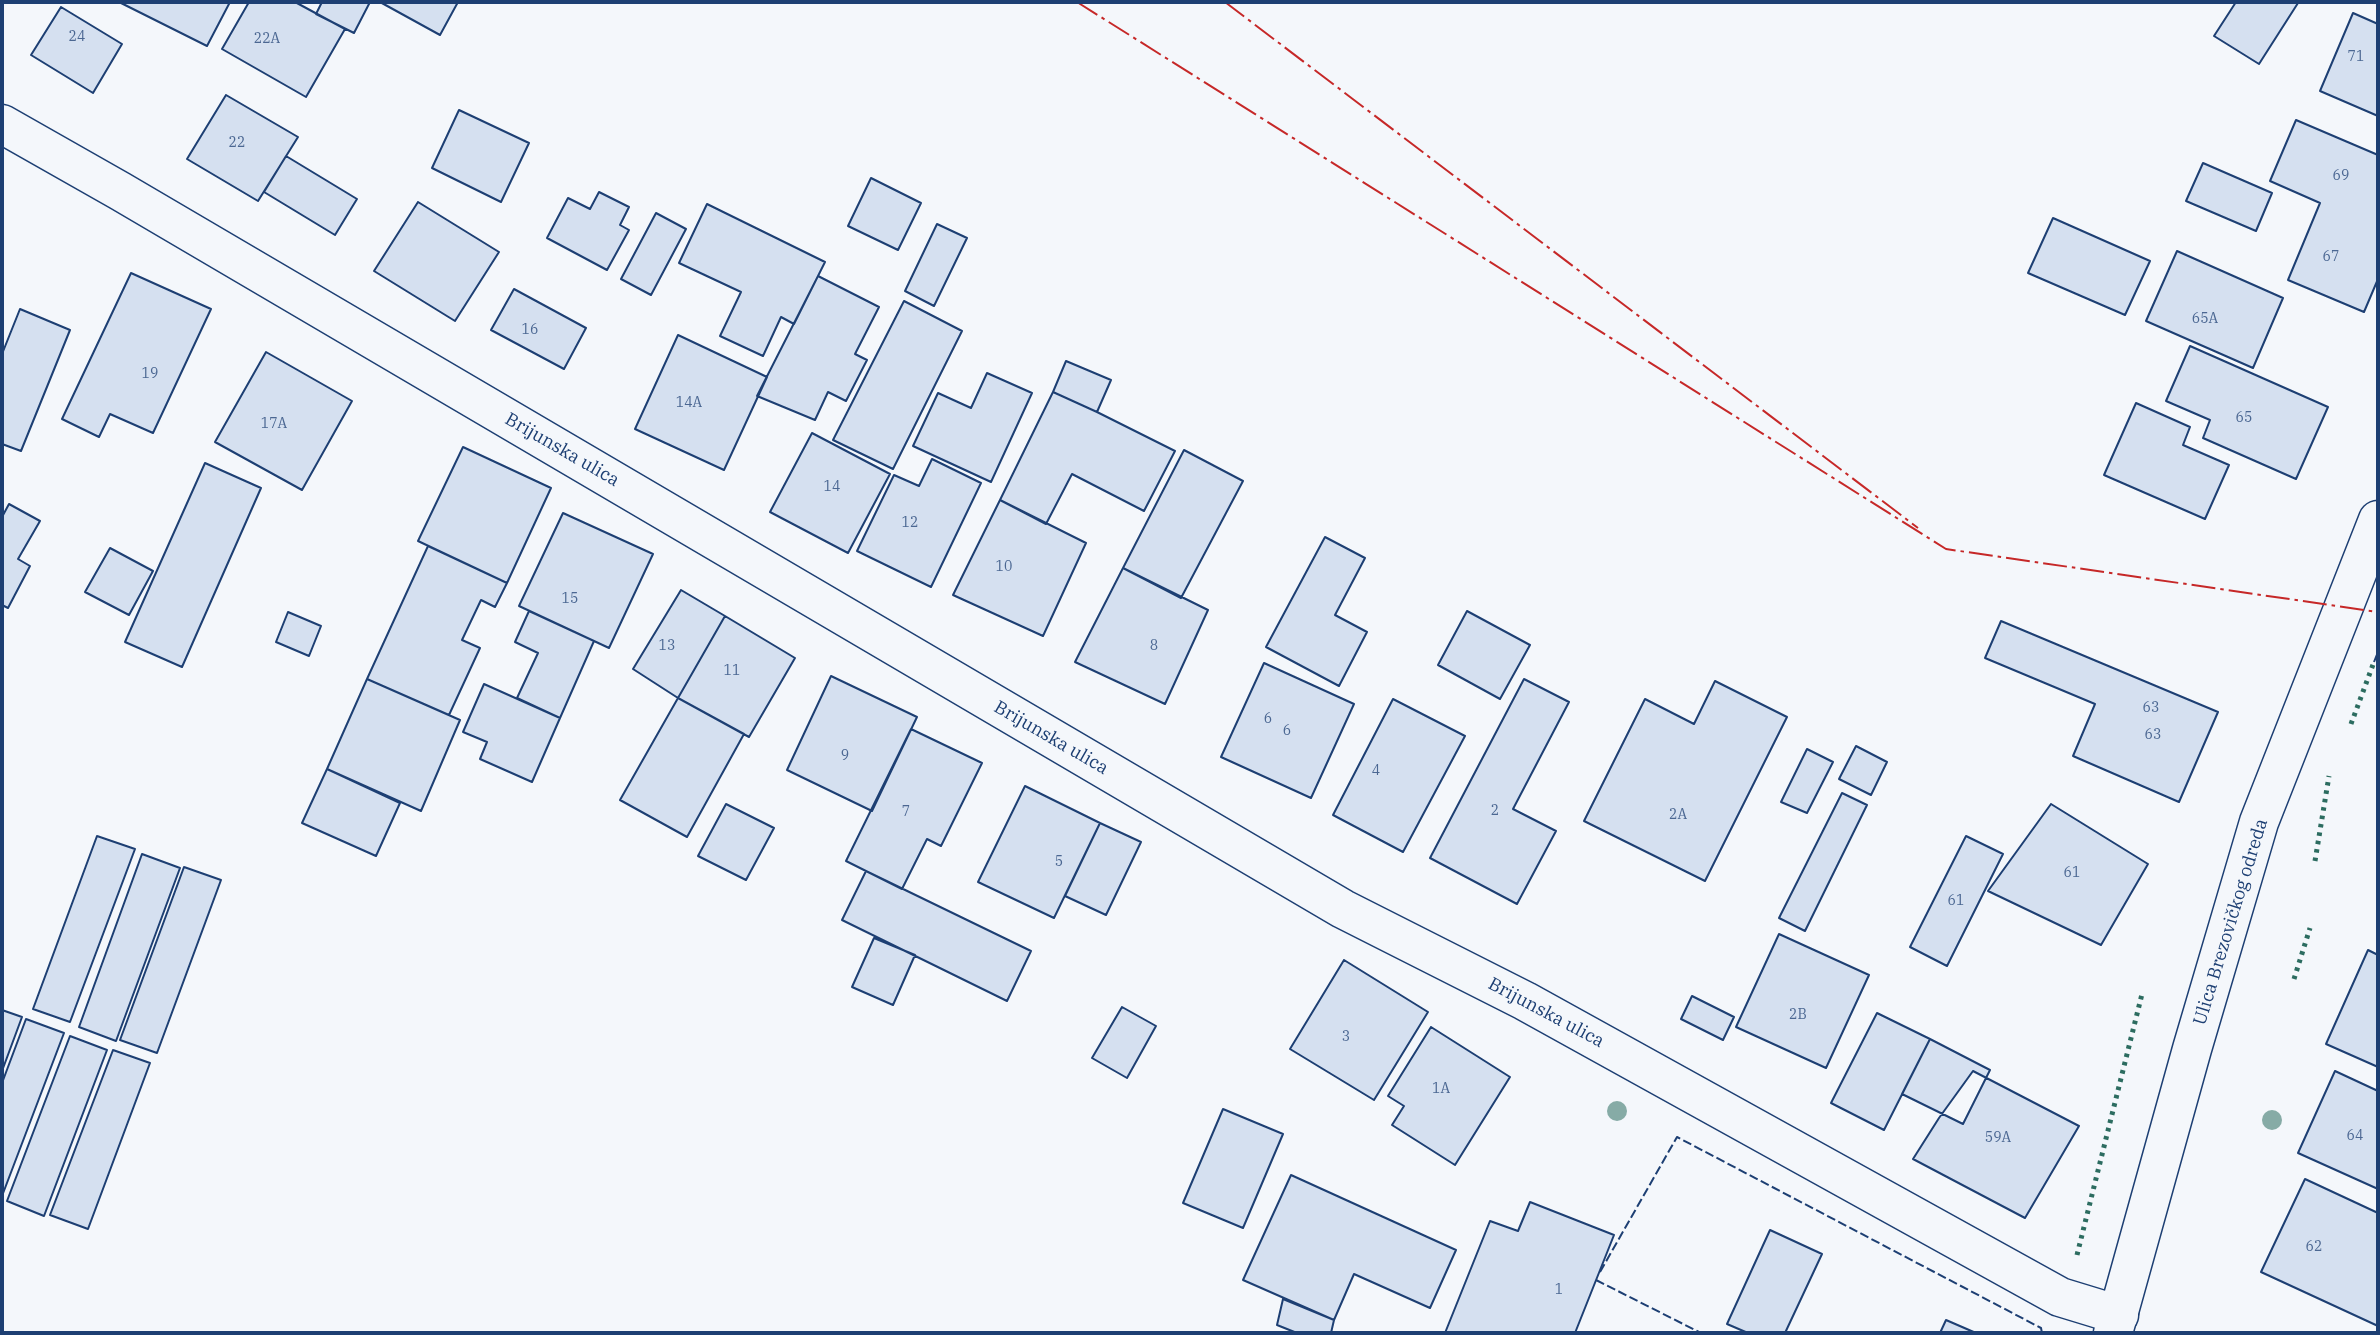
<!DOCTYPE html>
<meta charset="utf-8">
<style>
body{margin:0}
#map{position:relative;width:2380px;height:1335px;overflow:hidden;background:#f4f7fb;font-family:"IBM Plex Serif",serif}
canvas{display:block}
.frame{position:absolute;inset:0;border:4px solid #1d3f73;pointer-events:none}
</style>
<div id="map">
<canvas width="2380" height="1335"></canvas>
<div class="frame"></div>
</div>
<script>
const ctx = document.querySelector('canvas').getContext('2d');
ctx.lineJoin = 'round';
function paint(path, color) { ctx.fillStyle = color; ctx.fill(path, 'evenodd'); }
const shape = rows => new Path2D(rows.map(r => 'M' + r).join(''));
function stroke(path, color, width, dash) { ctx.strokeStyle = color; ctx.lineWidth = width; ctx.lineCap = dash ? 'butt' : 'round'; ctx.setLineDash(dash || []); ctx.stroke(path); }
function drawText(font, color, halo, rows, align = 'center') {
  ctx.font = font + ' "IBM Plex Serif",serif'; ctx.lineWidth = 5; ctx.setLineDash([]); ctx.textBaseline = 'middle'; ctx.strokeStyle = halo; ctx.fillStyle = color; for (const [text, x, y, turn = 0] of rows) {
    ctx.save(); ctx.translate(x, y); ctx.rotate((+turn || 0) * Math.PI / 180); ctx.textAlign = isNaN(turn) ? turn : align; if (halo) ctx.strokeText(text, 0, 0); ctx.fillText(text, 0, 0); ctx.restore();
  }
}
const building = shape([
 [119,2,230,2,207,46,119,2],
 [249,2,295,2,345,29,306,97,222,49,249,2],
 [322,2,370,2,354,33,316,14,322,2],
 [380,2,458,2,440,35,380,2],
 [2236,2,2298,3,2259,64,2214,36,2236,2],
 [61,7,122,44,93,93,31,55,61,7],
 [2353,13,2378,24,2378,116,2320,91,2353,13],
 [226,95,298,137,258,201,187,159,226,95],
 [459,110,529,143,501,202,432,168,459,110],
 [2296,120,2378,155,2378,279,2364,312,2288,280,2320,203,2270,181,2296,120],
 [286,156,357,199,335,235,264,192,286,156],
 [2203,163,2272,193,2256,231,2186,201,2203,163],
 [871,178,921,203,898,250,848,226,871,178],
 [599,192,629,207,620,225,629,230,607,270,547,238,568,198,590,209,599,192],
 [418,202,499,252,455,321,374,271,418,202],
 [707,204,825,262,794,324,781,317,763,356,720,336,741,292,679,263,707,204],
 [656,213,686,229,651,295,621,279,656,213],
 [2053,218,2150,261,2125,315,2028,273,2053,218],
 [937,224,967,238,934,306,905,291,937,224],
 [2177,251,2283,298,2253,368,2146,321,2177,251],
 [131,273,211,309,153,433,110,414,99,437,62,419,131,273],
 [818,276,879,307,855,354,867,360,846,401,828,392,815,420,757,396,818,276],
 [514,289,586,328,564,369,491,330,514,289],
 [904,301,962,331,893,469,833,440,904,301],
 [20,309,70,330,21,451,2,444,2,354,20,309],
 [678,335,767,377,724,470,635,429,678,335],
 [2190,346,2328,407,2296,479,2203,438,2210,420,2166,401,2190,346],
 [266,352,352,401,302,490,215,442,266,352],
 [1066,361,1111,380,1097,412,1053,392,1066,361],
 [987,373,1032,393,991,482,913,446,938,393,971,408,987,373],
 [1053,392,1097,412,1175,451,1144,511,1072,474,1046,524,1000,500,1053,392],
 [2136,403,2190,427,2183,445,2229,465,2205,519,2104,475,2136,403],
 [812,433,890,474,848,553,770,512,812,433],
 [463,447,551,488,507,583,418,541,463,447],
 [1184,450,1243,481,1181,598,1123,568,1184,450],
 [932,459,981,483,931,587,857,551,894,475,919,486,932,459],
 [205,463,261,488,182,667,125,642,205,463],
 [1000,500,1086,543,1043,636,953,595,1000,500],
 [9,504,40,521,18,559,30,566,8,608,2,605,2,517,9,504],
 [563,513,653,554,609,648,519,606,563,513],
 [1325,537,1365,558,1335,615,1367,632,1339,686,1266,647,1325,537],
 [428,546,507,583,495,607,481,600,462,640,480,648,449,715,367,679,428,546],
 [110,548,153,571,129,615,85,592,110,548],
 [1123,568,1208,610,1165,704,1075,662,1123,568],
 [681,590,725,616,678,698,633,669,681,590],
 [529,611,594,641,560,718,517,698,538,653,515,642,529,611],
 [1467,611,1530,645,1500,699,1438,665,1467,611],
 [288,612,321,626,309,656,276,642,288,612],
 [725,616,795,658,749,737,678,698,725,616],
 [2001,621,2218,712,2179,802,2073,756,2095,704,1985,658,2001,621],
 [1264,663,1354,704,1311,798,1221,757,1264,663],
 [831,676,917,717,872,811,787,770,831,676],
 [367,679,460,720,421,811,327,769,367,679],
 [1524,679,1569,702,1513,809,1556,831,1517,904,1430,858,1524,679],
 [1715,681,1787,717,1705,881,1584,821,1645,699,1694,724,1715,681],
 [484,684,560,718,532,782,480,759,487,742,463,732,484,684],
 [678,698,744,734,687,837,620,800,678,698],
 [1393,699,1465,736,1403,852,1333,815,1393,699],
 [911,729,982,763,941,846,927,839,902,889,846,861,911,729],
 [1856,746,1887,762,1871,795,1839,779,1856,746],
 [1807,749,1833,762,1807,813,1781,802,1807,749],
 [327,769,400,803,376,856,302,823,327,769],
 [1025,786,1100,823,1054,918,978,882,1025,786],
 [1842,793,1867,805,1805,931,1779,918,1842,793],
 [726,804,774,828,746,880,698,856,726,804],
 [2051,804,2148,864,2101,945,1988,891,2051,804],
 [1100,823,1141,842,1106,915,1065,896,1100,823],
 [97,836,135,849,70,1022,33,1009,97,836],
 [1966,836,2003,854,1947,966,1910,947,1966,836],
 [142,854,180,868,116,1041,79,1027,142,854],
 [184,867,221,880,157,1053,120,1040,184,867],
 [866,871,1031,951,1007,1001,842,920,866,871],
 [1779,934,1869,975,1826,1068,1736,1027,1779,934],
 [874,938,915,955,893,1005,852,987,874,938],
 [2368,950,2378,955,2378,1067,2326,1044,2368,950],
 [1344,960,1428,1012,1374,1100,1290,1049,1344,960],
 [1692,996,1734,1017,1723,1040,1681,1019,1692,996],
 [1122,1007,1156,1026,1127,1078,1092,1058,1122,1007],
 [2,1010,22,1017,2,1071,2,1010],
 [1877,1013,1930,1039,1884,1130,1831,1103,1877,1013],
 [26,1019,64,1033,2,1196,2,1083,26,1019],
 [1431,1027,1510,1077,1455,1165,1392,1125,1404,1106,1388,1096,1431,1027],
 [70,1036,107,1050,44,1216,7,1201,70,1036],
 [1930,1039,1990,1070,1963,1124,1902,1094,1930,1039],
 [113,1050,150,1063,88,1229,50,1215,113,1050],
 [1973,1071,2079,1126,2025,1218,1913,1159,1939,1118,1973,1071],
 [2335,1071,2378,1091,2378,1189,2298,1153,2335,1071],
 [1223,1109,1283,1134,1243,1228,1183,1203,1223,1109],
 [1291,1175,1456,1250,1430,1308,1354,1274,1334,1320,1243,1280,1291,1175],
 [2305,1179,2378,1213,2378,1326,2261,1272,2305,1179],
 [1530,1202,1614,1235,1575,1333,1445,1333,1490,1221,1518,1231,1530,1202],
 [1770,1230,1822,1254,1785,1333,1748,1333,1727,1324,1770,1230],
 [1283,1299,1334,1320,1331,1333,1297,1333,1277,1325,1283,1299],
 [1946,1320,1976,1333,1940,1333,1946,1320]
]);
const street = shape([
 [2,124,120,191,1343,909,1525,1001,2060,1297,2119,1315]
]);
const secondary = shape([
 [2113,1333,2192,1049,2259,822,2378,520]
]);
const hedge = shape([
 [2351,724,2374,662],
 [2315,861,2329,776],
 [2294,979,2310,928],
 [2077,1255,2142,994]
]);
const fence = shape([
 [2374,662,2378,652],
 [1600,1272,1677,1137,2041,1328,2042,1333],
 [1596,1280,1701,1333]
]);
const power = shape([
 [1077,2,1946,549,2378,612],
 [1225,2,1918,528]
]);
const trees = [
 [1617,1111],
 [2272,1120]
];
const numberNames = [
 ["24",77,37],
 ["22A",267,39],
 ["71",2356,57],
 ["22",237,143],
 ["69",2341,176],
 ["67",2331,257],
 ["65A",2205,319],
 ["16",530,330],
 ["19",150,374],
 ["14A",689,403],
 ["65",2244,418],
 ["17A",274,424],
 ["14",832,487],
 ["12",910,523],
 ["10",1004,567],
 ["15",570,599],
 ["13",667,646],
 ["8",1154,646],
 ["11",732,671],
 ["63",2151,708],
 ["6",1268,719],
 ["6",1287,731],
 ["63",2153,735],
 ["9",845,756],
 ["4",1376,771],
 ["2",1495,811],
 ["7",906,812],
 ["2A",1678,815],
 ["5",1059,862],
 ["61",2072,873],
 ["61",1956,901],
 ["2B",1798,1015],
 ["3",1346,1037],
 ["1A",1441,1089],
 ["64",2355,1136],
 ["59A",1998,1138],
 ["62",2314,1247],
 ["1",1559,1290]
];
const streetNames = [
 ["Brijunska ulica",562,450,30],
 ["Brijunska ulica",1051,738,30],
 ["Ulica Brezovičkog odreda",2231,922,-73],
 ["Brijunska ulica",1546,1013,28]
];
paint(building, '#d5e0f0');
stroke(building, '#1d3f73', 2);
stroke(street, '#1d3f73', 41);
stroke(secondary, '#1d3f73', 41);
stroke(street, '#f4f7fb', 38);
stroke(secondary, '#f4f7fb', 38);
stroke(hedge, '#2c6c60', 5, [3.5, 5]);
stroke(fence, '#1d3f73', 2, [9, 3.5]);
stroke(power, '#c62828', 2, [24, 5, 3.5, 5]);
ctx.fillStyle = '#86aba6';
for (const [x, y] of trees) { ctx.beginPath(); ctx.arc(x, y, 10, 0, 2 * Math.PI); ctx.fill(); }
drawText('14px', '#4b6792', null, numberNames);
drawText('18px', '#1d3f73', '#f4f7fb', streetNames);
</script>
